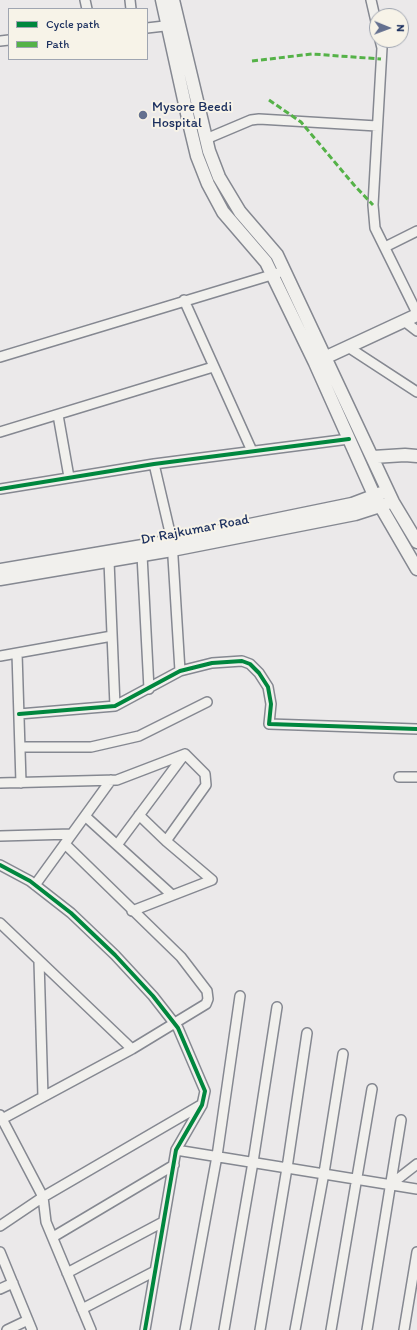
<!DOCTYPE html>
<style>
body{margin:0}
#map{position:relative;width:417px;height:1330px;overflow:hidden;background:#ebe9ea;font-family:Itim,sans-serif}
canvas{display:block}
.legend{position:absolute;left:8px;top:8px;width:140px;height:52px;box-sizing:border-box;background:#f7f3e8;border:1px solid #9fa5b1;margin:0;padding:5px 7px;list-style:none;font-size:12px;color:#1b2f5e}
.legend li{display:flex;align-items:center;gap:8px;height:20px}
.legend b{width:20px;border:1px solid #9fa5b1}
.north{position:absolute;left:369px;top:8px;width:40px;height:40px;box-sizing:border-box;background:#f7f3e8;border:1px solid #9fa5b1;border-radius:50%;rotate:91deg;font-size:11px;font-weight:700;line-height:16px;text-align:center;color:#1b2f5e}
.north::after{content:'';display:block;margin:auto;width:14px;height:18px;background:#64708f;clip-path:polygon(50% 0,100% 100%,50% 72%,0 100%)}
</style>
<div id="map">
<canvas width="417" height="1330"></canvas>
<ul class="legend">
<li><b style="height:5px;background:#00873e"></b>Cycle path</li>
<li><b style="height:5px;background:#55b248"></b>Path</li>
</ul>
<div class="north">N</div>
</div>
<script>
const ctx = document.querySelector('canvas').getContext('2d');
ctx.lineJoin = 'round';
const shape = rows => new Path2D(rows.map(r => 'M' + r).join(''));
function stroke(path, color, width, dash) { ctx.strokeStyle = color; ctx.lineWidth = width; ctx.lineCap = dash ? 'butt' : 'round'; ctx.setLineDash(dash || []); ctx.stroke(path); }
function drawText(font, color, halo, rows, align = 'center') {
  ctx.font = font + ' Itim,sans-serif'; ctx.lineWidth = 4; ctx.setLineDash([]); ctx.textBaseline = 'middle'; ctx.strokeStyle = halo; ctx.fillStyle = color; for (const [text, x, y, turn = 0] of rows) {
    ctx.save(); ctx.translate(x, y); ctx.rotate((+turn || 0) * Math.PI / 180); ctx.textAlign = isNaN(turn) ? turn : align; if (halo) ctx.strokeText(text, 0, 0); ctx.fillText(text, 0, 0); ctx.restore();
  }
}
const street = shape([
 [85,0,87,9],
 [130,0,131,9],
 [371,0,377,26],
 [147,28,173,25],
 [380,40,382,48,373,205,375,228,417,313],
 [0,41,9,40],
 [206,139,251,120,259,119,377,126],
 [385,247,417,231],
 [184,300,252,451],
 [404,321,417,331],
 [348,347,417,392],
 [0,357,278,273],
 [58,415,69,477],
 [0,432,213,367],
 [154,464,172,541,180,671],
 [0,489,154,464,349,439],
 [142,555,149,689],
 [109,561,115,706],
 [17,653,21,783],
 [0,656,112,636],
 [19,714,115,706,180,671,212,663,242,661,250,664,259,673,268,687,271,704,269,724,417,729],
 [20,747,91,747,139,736,207,702],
 [399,777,417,777],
 [0,783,117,780,185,754],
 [85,816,172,895],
 [0,836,72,834],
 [166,841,206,785,205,774,185,754],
 [117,845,184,755],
 [0,865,30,881,71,913,115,955,153,996,178,1028,205,1091,202,1105,176,1150,145,1330],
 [35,885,111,780],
 [132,911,212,880,166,841,139,815],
 [0,923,132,1049],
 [39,961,43,1097],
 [0,1115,43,1197,46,1222,91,1330],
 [2,1119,132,1049,206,1004,208,999,207,991,181,957,65,844],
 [176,1150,417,1189],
 [390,1185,417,1164],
 [0,1226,43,1197,201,1105],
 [53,1237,174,1165],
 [0,1252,32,1330],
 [67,1273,163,1222],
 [0,1289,13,1283],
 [82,1309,155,1271],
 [7,1330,28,1320],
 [185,1330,217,1156,240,996],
 [224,1330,253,1162,277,1007],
 [260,1330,287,1168,307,1033],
 [295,1330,324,1173,343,1054],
 [331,1330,372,1089],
 [367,1330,401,1120],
 [404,1330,417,1252]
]);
const secondary = shape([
 [162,0,190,127,197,156,208,184,223,212,266,262,315,363,374,495,417,569],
 [173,0,209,151,219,177,240,212,277,255,393,502,417,542],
 [320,360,417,315],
 [373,457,405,455,417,456],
 [0,570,172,541,352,504,381,493],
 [0,579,172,550,355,514,386,504]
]);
const quiet = shape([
 [252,61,312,54,381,59],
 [269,100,301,122,354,185,373,205]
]);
const cycleway = shape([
 [0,489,154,464,349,439],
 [19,714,115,706,180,671,212,663,242,661,250,664,259,673,268,687,271,704,269,724,417,729],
 [0,865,30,881,71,913,115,955,153,996,178,1028,205,1091,202,1105,176,1150,145,1330]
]);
const markers = [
 [143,115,5,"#64708f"]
];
const poiNames = [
 ["Mysore Beedi",152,107],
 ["Hospital",152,123]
];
const streetNames = [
 ["Dr Rajkumar Road",195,530,-11]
];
stroke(street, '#858891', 12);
stroke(secondary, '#858891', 15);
stroke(street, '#f1f0ed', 9);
stroke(secondary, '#f1f0ed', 12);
stroke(quiet, '#55b248', 3, [6, 3]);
stroke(cycleway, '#00873e', 4);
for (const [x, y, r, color] of markers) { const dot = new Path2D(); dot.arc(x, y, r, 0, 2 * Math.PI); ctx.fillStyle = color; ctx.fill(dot); stroke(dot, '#f7f3e8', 1.5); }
drawText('14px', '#1b2f5e', '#f7f3e8', poiNames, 'left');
drawText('14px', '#1b2f5e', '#f7f3e8', streetNames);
</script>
